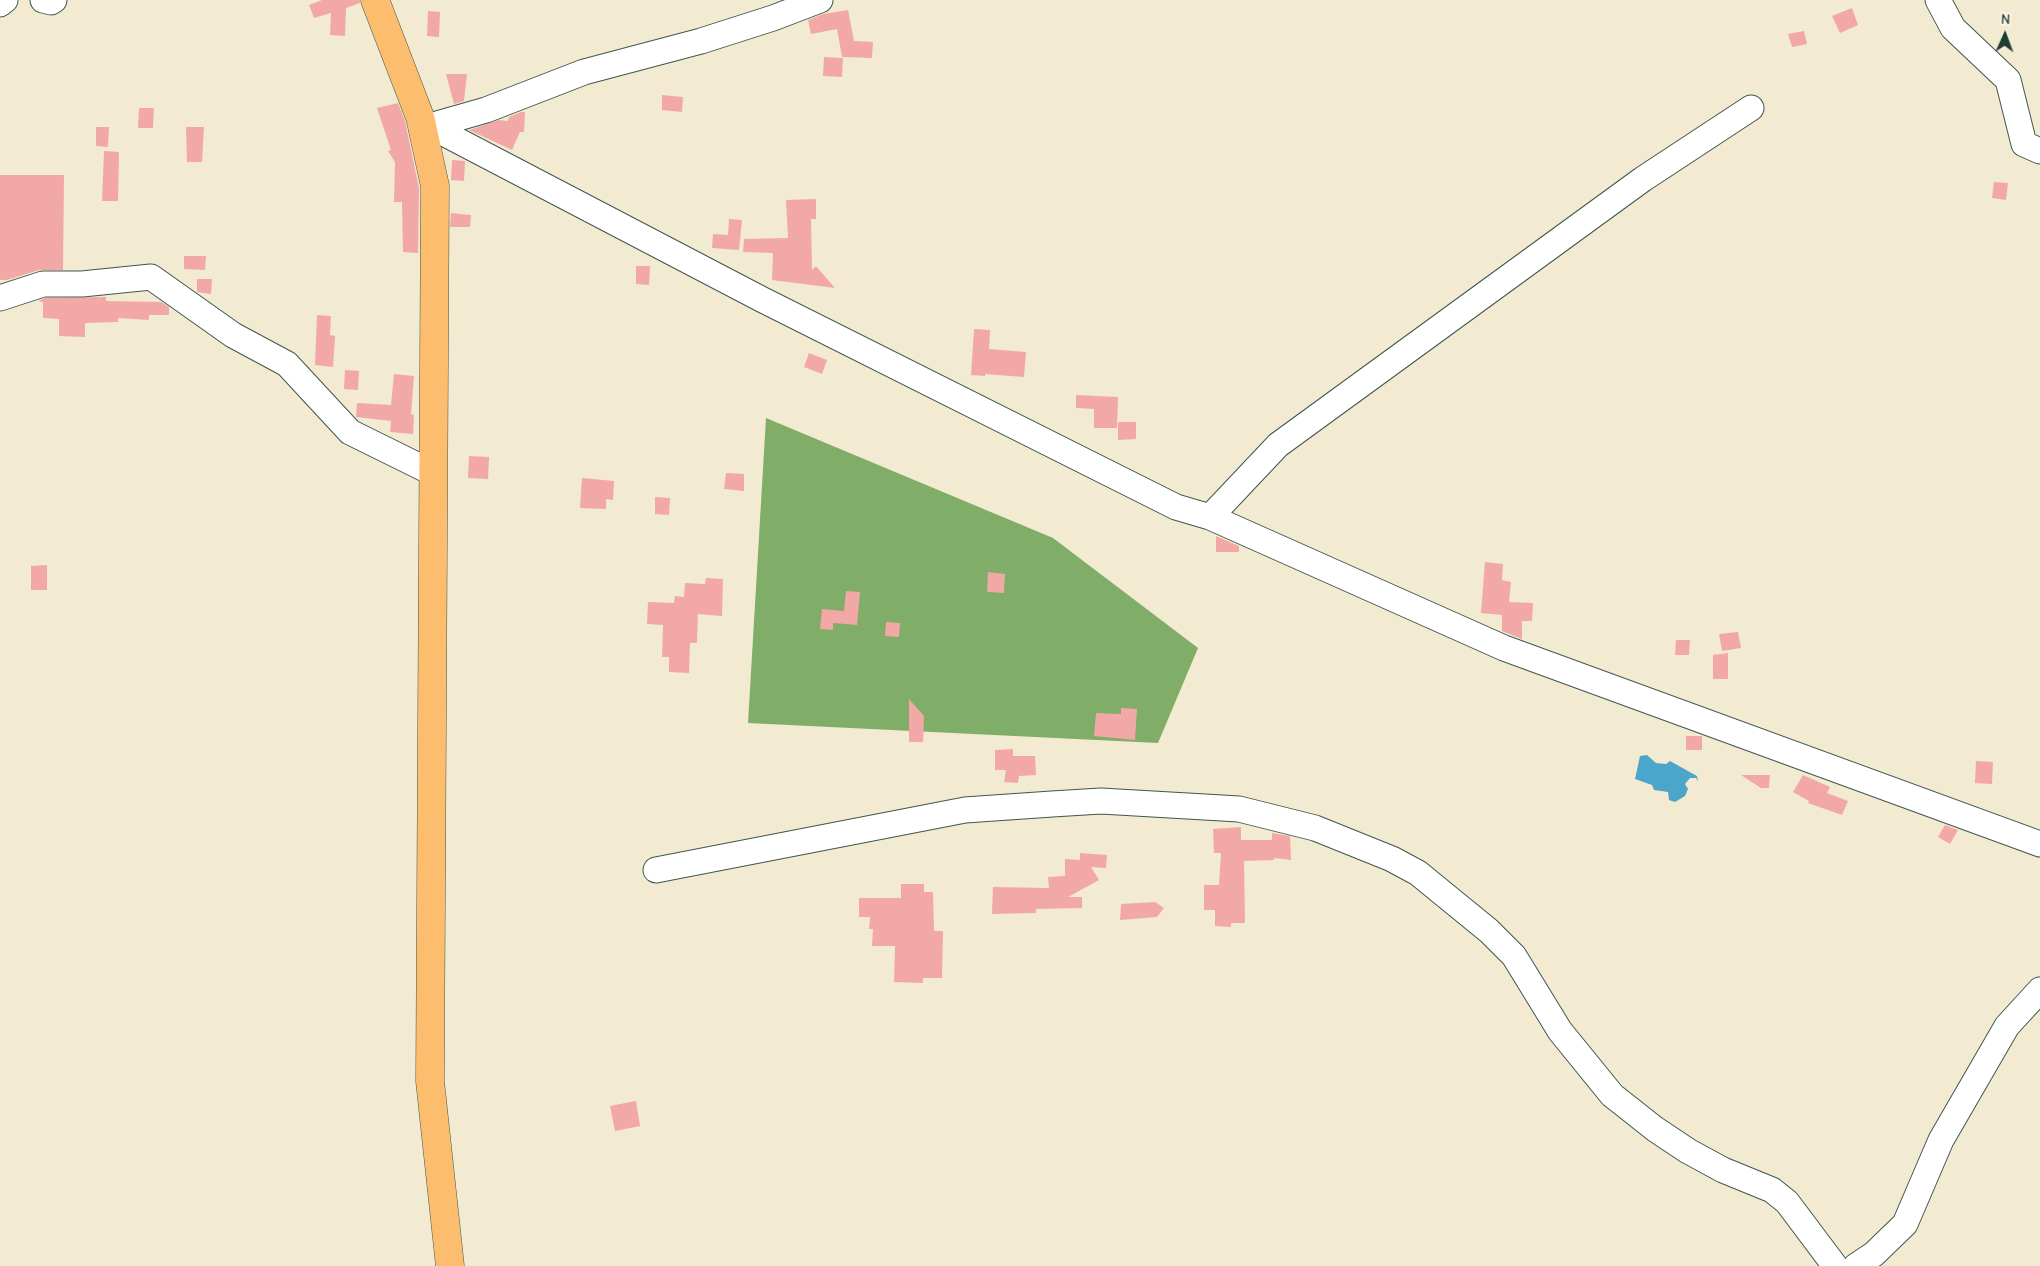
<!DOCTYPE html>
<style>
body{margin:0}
#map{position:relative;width:2040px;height:1266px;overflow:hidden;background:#f2ebd1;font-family:"Comic Neue",sans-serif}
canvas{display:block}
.north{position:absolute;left:1980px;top:10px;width:50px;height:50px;-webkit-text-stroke:4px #fcf5e5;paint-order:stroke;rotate:2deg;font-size:14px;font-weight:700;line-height:20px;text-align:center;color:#1f3d34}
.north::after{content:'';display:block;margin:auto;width:18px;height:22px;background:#1f3d34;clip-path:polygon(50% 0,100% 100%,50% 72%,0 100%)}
</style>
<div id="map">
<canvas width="2040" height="1266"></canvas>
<div class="north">N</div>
</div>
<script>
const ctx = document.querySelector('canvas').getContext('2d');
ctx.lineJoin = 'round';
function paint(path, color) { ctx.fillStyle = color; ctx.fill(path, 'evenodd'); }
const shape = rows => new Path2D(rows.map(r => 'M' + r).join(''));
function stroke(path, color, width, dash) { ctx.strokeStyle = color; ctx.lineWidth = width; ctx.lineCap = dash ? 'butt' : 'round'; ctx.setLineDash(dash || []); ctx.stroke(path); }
const forest = shape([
 [766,418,1053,538,1198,648,1158,743,748,723]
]);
const water = shape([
 [1647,755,1656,763,1666,764,1670,761,1697,776,1698,782,1696,778,1690,778,1685,784,1688,789,1685,796,1675,802,1669,800,1668,792,1654,790,1652,785,1635,779,1640,756]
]);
const building = shape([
 [322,0,360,0,360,3,346,8,345,36,330,35,331,13,314,18,309,5],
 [1852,8,1858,25,1840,33,1832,16],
 [848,10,854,41,873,42,872,58,842,57,837,29,811,34,808,20,823,14],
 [428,11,440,12,439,37,427,36],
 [1804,31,1807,44,1792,47,1788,34],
 [824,57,843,58,842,77,823,76],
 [446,74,467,74,464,101,454,104],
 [662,95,683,97,682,112,662,110],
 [398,103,405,121,419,188,418,253,403,252,402,202,394,202,395,162,388,151,391,150,377,108],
 [139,108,154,108,153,128,138,128],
 [521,112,525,112,524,132,520,132,512,150,469,130,499,120,508,121,509,117],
 [96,127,109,127,108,147,96,146],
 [186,127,204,127,202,162,187,162],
 [104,151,119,152,118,201,102,201],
 [452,160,465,161,464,181,451,180],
 [0,175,64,175,63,270,39,270,7,280,0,280],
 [1994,182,2008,183,2006,200,1992,198],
 [816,199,816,219,811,219,812,270,816,266,835,288,772,280,773,253,743,252,744,239,788,238,786,200],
 [451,213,471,215,470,227,450,227],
 [729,219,742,220,739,250,712,248,713,234,728,235],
 [184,256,206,256,205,270,184,269],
 [636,266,650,266,649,285,636,284],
 [197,279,212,279,211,294,197,292],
 [106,297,106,301,161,302,169,307,169,315,149,315,149,320,118,318,118,322,85,323,85,337,59,336,59,319,43,318,43,302,38,301,45,298],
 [317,315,331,316,330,335,335,336,333,367,315,365],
 [974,329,990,330,989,349,1026,352,1024,377,985,374,985,376,971,375],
 [809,353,827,360,822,374,804,367],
 [345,370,359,371,358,390,344,389],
 [394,374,414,376,411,414,414,415,413,434,390,432,391,421,356,417,357,403,391,405],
 [1076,395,1118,397,1117,428,1094,428,1094,409,1076,408],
 [1118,422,1136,422,1136,439,1118,440],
 [469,456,489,457,488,479,468,478],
 [726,473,744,474,744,491,724,489],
 [582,478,614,481,613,500,606,499,606,509,580,508],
 [655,497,670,498,669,515,655,514],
 [1216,536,1239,546,1239,552,1216,552],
 [1485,562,1503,564,1502,580,1511,582,1509,602,1533,603,1532,621,1522,621,1522,639,1502,631,1502,615,1481,613],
 [47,565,47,590,31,590,31,566],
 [988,572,1005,574,1004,593,987,592],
 [706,578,723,579,722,616,698,614,697,643,690,643,689,673,669,672,669,657,662,657,663,625,647,624,648,602,674,603,675,596,684,597,685,583,705,584],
 [846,591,860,592,857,625,833,623,833,630,820,629,822,609,844,611],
 [886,622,900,623,899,637,885,636],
 [1738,632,1741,648,1722,651,1719,634],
 [1676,640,1690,640,1689,655,1675,655],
 [1728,653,1728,679,1713,679,1713,655],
 [909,699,924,716,923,742,909,742],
 [1121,708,1137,709,1135,740,1094,736,1096,713,1121,714],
 [1686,736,1702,736,1702,750,1686,750],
 [1013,749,1013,756,1035,756,1036,775,1019,776,1018,783,1004,782,1006,770,995,770,995,750],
 [1976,761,1993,762,1992,784,1975,783],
 [1741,775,1770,775,1769,788,1761,788],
 [1803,775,1830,787,1827,793,1848,801,1842,815,1808,803,1809,801,1793,792],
 [1945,825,1958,830,1950,844,1938,837],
 [1241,827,1241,840,1272,840,1272,833,1290,836,1291,860,1274,858,1274,860,1244,861,1245,923,1231,923,1231,927,1215,926,1215,910,1204,910,1204,885,1219,885,1221,853,1214,853,1213,829],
 [1080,853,1107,855,1106,868,1091,867,1099,880,1068,897,1082,897,1082,908,1036,909,1036,913,992,914,993,887,1049,888,1048,877,1065,876,1065,859,1080,860],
 [901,884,924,884,924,892,933,892,934,931,943,931,942,978,923,978,923,983,894,982,895,946,872,946,873,929,869,929,870,917,859,917,859,898,901,898],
 [1155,902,1164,908,1157,917,1120,920,1121,904],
 [636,1101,640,1126,615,1131,610,1106]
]);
const minor = shape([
 [43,0,51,2,54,0],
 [1938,0,1953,28,2008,80,2024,144,2040,151],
 [0,4,5,0],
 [420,117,430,126,763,300,1176,507,1210,517,1504,648,2040,844],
 [430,126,486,110,584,72,701,41,773,18,820,0],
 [0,298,43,284,82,284,151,277,233,335,287,364,350,432,433,473],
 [1210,517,1278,445,1643,179,1751,108],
 [656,870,965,810,1052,804,1101,801,1239,809,1315,828,1392,859,1418,873,1489,931,1514,956,1560,1031,1612,1095,1655,1129,1688,1151,1723,1170,1772,1190,1787,1202,1835,1266],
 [1856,1266,1874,1254,1905,1224,1941,1140,2007,1026,2040,990]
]);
const highway = shape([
 [375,0,420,117,435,186,430,1081,450,1266]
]);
paint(forest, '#80ad67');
paint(water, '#4ca5ca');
paint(building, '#f2a8a7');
stroke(minor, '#3f574c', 27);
stroke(highway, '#3f574c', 29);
stroke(minor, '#fff', 25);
stroke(highway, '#fcbd6f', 28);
</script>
